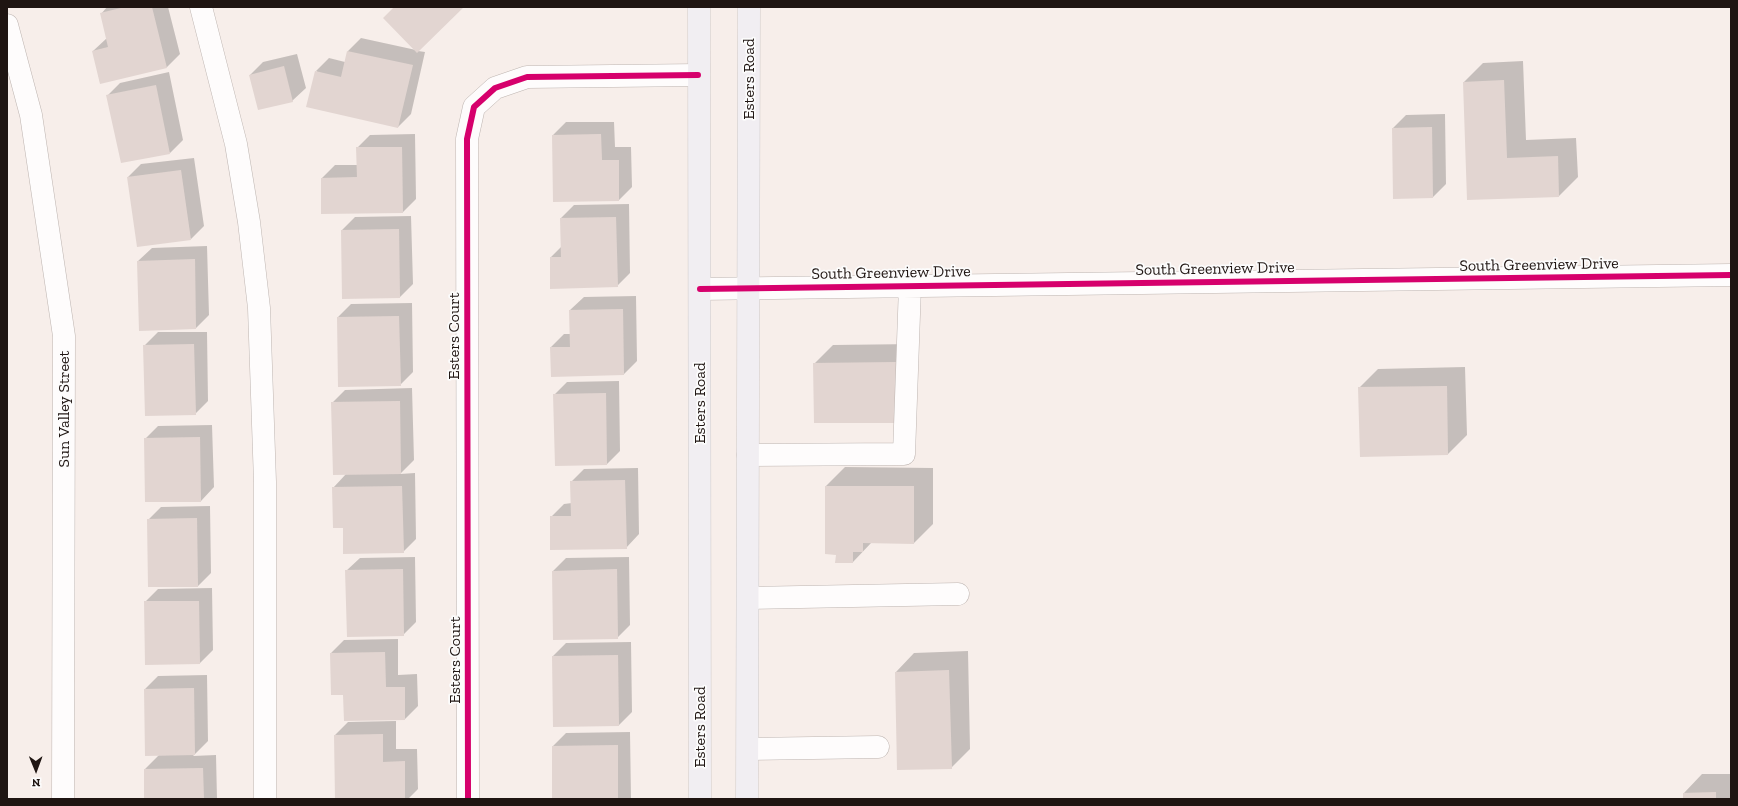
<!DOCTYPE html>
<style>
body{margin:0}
#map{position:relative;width:1738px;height:806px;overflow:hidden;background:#f7eeea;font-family:"Zilla Slab",serif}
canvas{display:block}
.frame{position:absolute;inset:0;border:8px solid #1f1512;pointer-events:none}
.north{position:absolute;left:16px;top:750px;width:40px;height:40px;-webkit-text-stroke:3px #fcfcfc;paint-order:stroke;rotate:179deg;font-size:11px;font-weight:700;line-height:16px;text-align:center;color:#1f1512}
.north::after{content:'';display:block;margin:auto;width:14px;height:18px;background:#1f1512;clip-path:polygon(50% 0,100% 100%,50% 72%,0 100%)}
</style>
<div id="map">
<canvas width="1738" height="806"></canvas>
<div class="frame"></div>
<div class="north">N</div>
</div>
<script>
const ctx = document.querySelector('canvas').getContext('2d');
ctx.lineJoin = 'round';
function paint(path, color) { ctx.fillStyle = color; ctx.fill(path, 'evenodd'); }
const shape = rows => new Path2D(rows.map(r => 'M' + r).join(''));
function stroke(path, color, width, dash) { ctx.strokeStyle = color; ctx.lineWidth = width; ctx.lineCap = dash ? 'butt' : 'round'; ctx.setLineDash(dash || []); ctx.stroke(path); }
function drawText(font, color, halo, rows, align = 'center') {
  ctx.font = font + ' "Zilla Slab",serif'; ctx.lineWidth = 3.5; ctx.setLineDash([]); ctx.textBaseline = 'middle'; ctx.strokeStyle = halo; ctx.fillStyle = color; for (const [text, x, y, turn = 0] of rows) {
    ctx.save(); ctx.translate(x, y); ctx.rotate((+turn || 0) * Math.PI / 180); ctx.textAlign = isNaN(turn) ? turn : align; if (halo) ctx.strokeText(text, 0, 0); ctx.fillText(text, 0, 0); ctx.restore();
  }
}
const shadow = shape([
 [107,7,168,7,180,54,167,67,100,82,93,51,107,38,101,14],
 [395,7,462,7,418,51,425,52,411,114,398,127,316,71,329,58,345,62,348,51,361,38,416,50],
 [297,54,306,88,292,101,250,75,263,62],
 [1523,61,1526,140,1576,138,1578,177,1559,196,1468,199,1464,82,1483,63],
 [169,72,183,140,170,153,107,96,120,83],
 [1445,114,1446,184,1433,197,1393,128,1406,115],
 [566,122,614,122,615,147,631,147,632,187,619,200,553,135],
 [415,134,416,199,403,212,322,178,335,165,357,165,357,148,370,135],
 [194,158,204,226,191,239,128,177,141,164],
 [629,204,630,273,617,286,551,257,562,246,561,218,574,205],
 [411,216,413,284,400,297,342,230,355,217],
 [207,246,209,315,196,328,138,261,152,248],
 [636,296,637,361,624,374,552,376,551,347,564,334,571,334,570,310,584,297],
 [412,303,413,372,400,385,338,317,351,304],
 [158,332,207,332,208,401,195,414,144,346],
 [915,344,915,403,814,364,833,345],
 [1465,367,1467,435,1448,454,1359,388,1378,369],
 [619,381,620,451,607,464,554,395,567,382],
 [412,388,414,460,400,474,415,473,416,539,403,552,344,527,333,488,346,474,332,403,345,390],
 [212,425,214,487,201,501,145,439,158,426],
 [845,467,933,468,933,524,914,543,872,542,853,562,837,554,826,486],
 [638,468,639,534,626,548,551,517,564,504,572,503,571,482,584,469],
 [210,506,211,573,198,586,148,520,161,507],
 [415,557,416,622,403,635,346,571,360,558],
 [629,557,630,625,617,638,553,571,566,558],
 [212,588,213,650,200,663,146,664,145,602,158,589],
 [398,639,398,675,417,674,418,706,405,719,344,694,331,653,344,640],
 [631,642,632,712,619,725,553,656,566,643],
 [968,651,970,749,951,768,898,769,896,672,914,653],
 [207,675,208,741,193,756,216,755,217,799,145,799,145,769,159,755,145,689,158,676],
 [396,721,396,749,417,749,418,789,408,799,336,799,335,735,348,722],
 [630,732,631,799,553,799,553,746,566,733],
 [1702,774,1731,774,1731,799,1684,799,1684,793]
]);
const building = shape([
 [125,7,152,7,167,68,100,84,92,51,108,47,100,13],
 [394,7,464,7,417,53,383,18],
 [347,51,413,65,398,128,306,107,315,71,341,77],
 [284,66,293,102,258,110,249,75],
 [1504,80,1507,158,1558,156,1559,197,1467,200,1463,82],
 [156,85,170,154,121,163,106,95],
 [1432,127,1433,198,1393,199,1392,128],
 [601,134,602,160,619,160,619,201,553,202,552,135],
 [356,147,402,147,403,213,321,214,321,178,357,177],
 [181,170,191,240,137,247,127,177],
 [616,217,618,287,550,289,550,257,561,257,560,218],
 [399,229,400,298,342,299,341,230],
 [195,259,196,329,139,331,137,261],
 [623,309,624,375,551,377,550,347,570,347,569,310],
 [399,316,401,386,338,387,337,317],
 [194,344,196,415,145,416,143,345],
 [897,362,897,423,814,423,813,363],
 [1447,386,1448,455,1360,457,1358,387],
 [606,393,607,465,555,466,553,394],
 [400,401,401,474,333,475,331,402],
 [200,437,201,502,145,502,144,438],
 [625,480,627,549,550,550,550,516,571,516,570,481],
 [402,486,404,553,343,554,343,528,333,528,332,487],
 [825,486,914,486,914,544,863,543,863,552,853,552,853,563,835,563,836,555,825,554],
 [197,518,198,587,148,587,147,519],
 [403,569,404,636,347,637,345,570],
 [617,569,618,639,553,640,552,571],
 [144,601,199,601,200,664,145,665],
 [385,652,386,687,405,687,405,720,344,721,343,695,331,695,330,653],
 [618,655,619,726,553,727,552,656],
 [949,670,952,769,897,770,895,672],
 [194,688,195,755,145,756,144,689],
 [383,734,383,762,405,761,405,799,335,799,334,735],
 [618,745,618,799,552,799,552,746],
 [203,768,204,799,144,799,144,769],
 [1716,792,1716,799,1683,799,1683,793]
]);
const minor = shape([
 [201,7,236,144,249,222,259,308,265,482,265,799],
 [7,25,31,115,64,336,63,799],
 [700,289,1731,275],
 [748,455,904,454,910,286],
 [748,598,958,594],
 [748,749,878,747],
 [468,799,467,139,474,107,495,88,527,77,698,75]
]);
const major = shape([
 [699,7,700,799],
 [747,799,749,7]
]);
const cycleway = shape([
 [700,289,1731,275],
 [468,799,467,139,474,107,495,88,527,77,698,75]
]);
const streetNames = [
 ["Esters Road",749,79,-90],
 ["South Greenview Drive",1539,265,-1],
 ["South Greenview Drive",1215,269,-1],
 ["South Greenview Drive",891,273,-1],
 ["Esters Court",454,336,-90],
 ["Esters Road",700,403,-90],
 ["Sun Valley Street",64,409,-90],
 ["Esters Court",455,660,-90],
 ["Esters Road",700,727,-90]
];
paint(shadow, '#0003');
paint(building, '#e2d5d1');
stroke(minor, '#beb5b1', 23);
stroke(major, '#cfcac8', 23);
stroke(minor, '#fefcfc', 22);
stroke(major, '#f1eef2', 22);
stroke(cycleway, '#d6006c', 6);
drawText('16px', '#1f1512', '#fcfcfc', streetNames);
</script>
